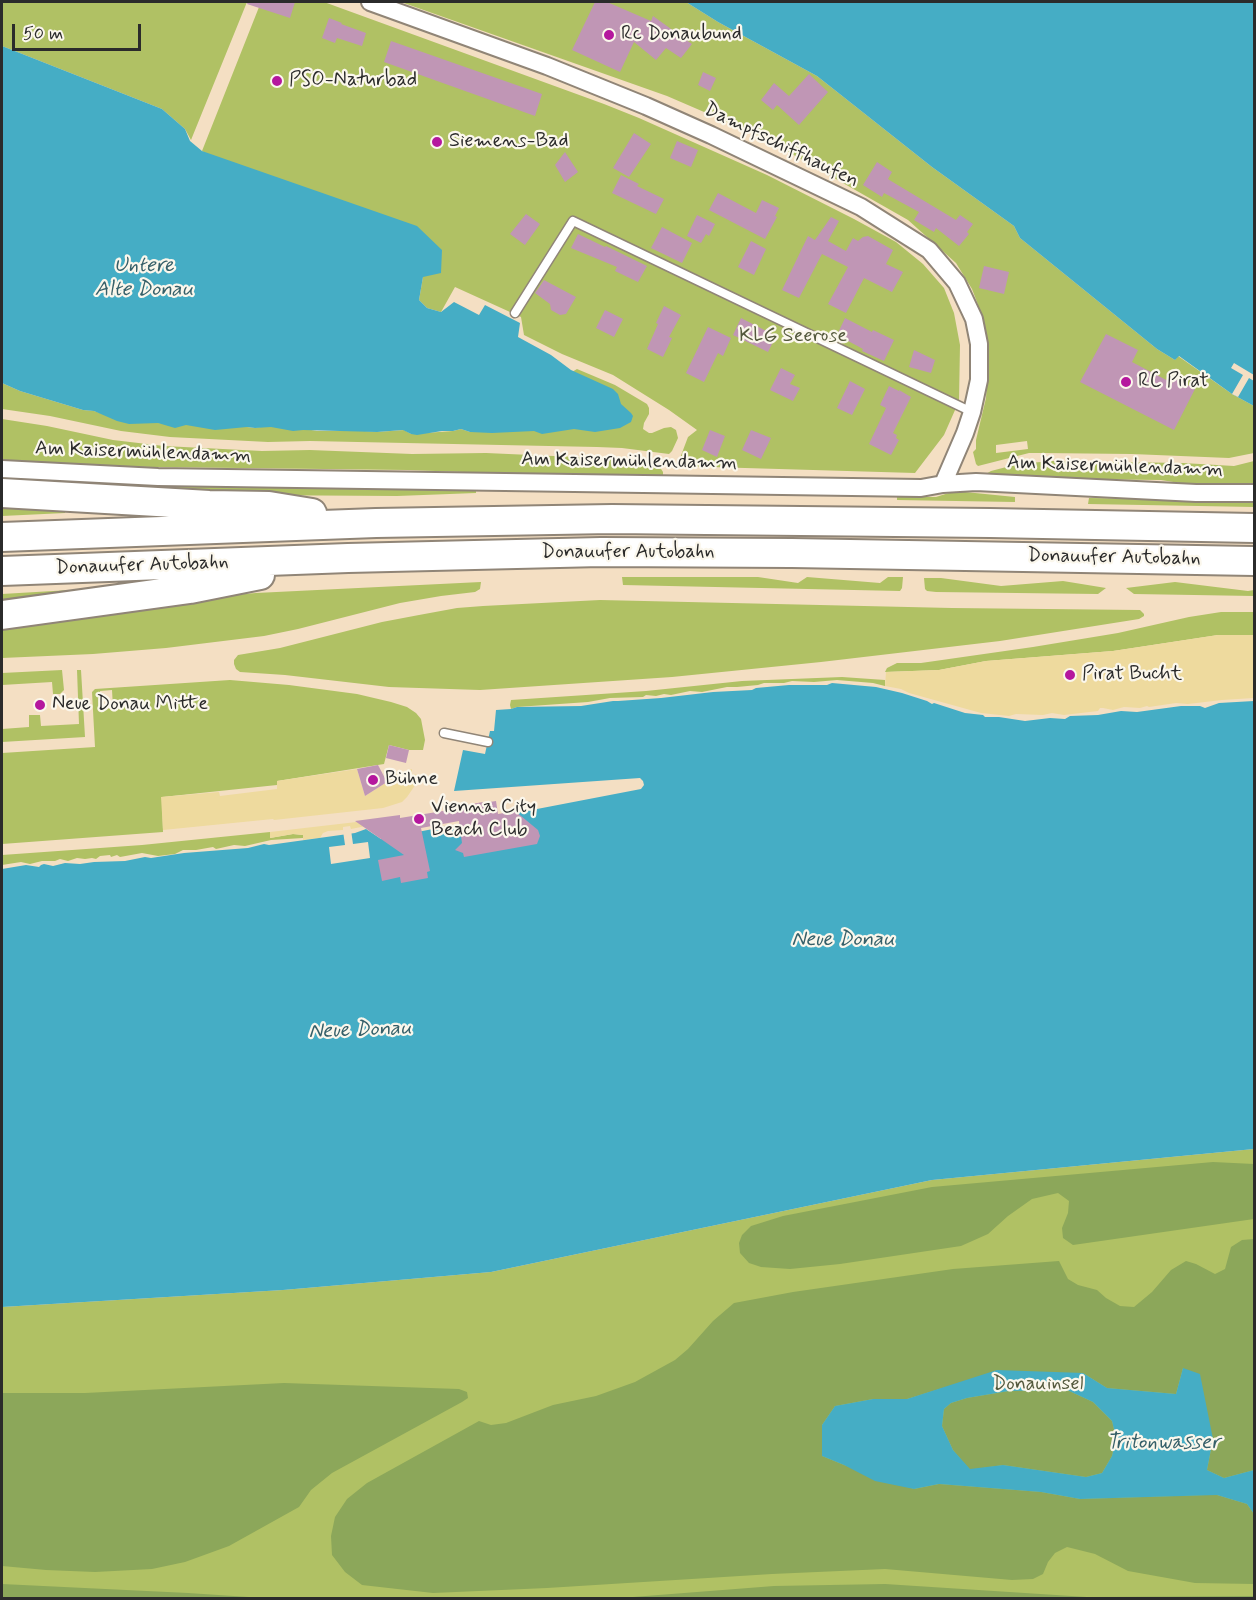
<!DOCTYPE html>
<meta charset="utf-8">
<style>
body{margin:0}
#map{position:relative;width:1256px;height:1600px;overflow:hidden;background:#f4dfc3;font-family:Mynerve,sans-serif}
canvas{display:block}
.frame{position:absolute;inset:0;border:3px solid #2b2b2b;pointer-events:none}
.scale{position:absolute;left:12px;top:24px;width:129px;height:27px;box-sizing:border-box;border:3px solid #2b2b2b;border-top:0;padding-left:8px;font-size:18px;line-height:21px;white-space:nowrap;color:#2b2b2b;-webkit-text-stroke:4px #fbf7ec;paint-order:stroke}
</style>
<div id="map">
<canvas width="1256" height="1600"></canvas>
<div class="frame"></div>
<div class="scale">50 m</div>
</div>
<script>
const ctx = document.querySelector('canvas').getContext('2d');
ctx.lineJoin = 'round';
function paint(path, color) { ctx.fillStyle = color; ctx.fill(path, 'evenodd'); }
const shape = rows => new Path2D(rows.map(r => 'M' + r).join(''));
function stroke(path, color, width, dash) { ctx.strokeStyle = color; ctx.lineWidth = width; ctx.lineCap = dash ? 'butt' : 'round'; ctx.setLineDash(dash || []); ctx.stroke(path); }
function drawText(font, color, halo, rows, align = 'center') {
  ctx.font = font + ' Mynerve,sans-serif'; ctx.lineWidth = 4.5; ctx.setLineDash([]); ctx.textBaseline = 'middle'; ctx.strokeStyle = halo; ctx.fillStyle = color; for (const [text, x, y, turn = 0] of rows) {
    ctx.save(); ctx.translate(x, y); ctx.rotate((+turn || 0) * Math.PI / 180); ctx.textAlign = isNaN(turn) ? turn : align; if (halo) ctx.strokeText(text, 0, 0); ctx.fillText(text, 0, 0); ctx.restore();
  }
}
const green = shape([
 [2,2,247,2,191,140,185,129,162,109,2,46],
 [261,2,324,2,604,104,639,118,767,175,854,219,896,242,923,264,944,288,954,313,960,345,959,401,944,435,915,473,677,466,688,437,697,430,669,410,613,375,562,354,524,335,521,317,455,287,441,312,427,308,419,300,423,277,202,151],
 [401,2,686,2,718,22,817,76,932,167,1014,226,1020,238,1157,349,1175,360,1178,356,1232,394,1254,406,1254,453,1229,458,1132,454,1042,453,1029,453,978,466,976,464,973,452,976,449,976,440,986,398,989,346,977,302,972,289,956,263,908,220,762,137,667,96],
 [1027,441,1028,449,996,453,996,445],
 [577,369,615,385,647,404,649,408,649,414,644,423,643,429,649,433,652,433,664,428,671,427,676,430,678,438,672,451,669,454,622,448,597,447,310,441,268,442,170,437,121,431,50,416,2,409,2,383,20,391,83,410,94,411,106,415,158,423,247,427,255,428,277,424,317,431,365,431,377,432,404,430,411,434,453,431,461,429,470,432],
 [2,419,47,426,113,440,164,446,262,451,310,450,412,454,486,453,643,460,658,464,663,472,663,476,575,476,408,470,72,466,2,462],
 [1052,461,1183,463,1234,466,1254,461,1254,488,1198,486,1161,480,1078,479,984,475,991,471,1018,464],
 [68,484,476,489,476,493,397,496,241,495],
 [955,491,1015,497,1015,502,897,500,897,497,936,497],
 [1089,498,1254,501,1254,507,1088,504],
 [2,502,66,505,65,513,2,516],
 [622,577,758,577,798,583,807,577,880,583,888,577,903,577,902,588,900,591,623,585],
 [924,578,941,578,1001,586,1063,581,1106,588,1098,594,936,592,927,591,925,589],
 [481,582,480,589,475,592,441,596,400,603,298,629,264,636,166,648,93,654,2,658,2,627,198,598,256,593],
 [1175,582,1248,591,1254,590,1254,596,1134,594,1126,588],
 [70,590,70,596,2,606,2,594],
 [600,600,952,608,1140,610,1144,614,1144,616,1139,619,1000,641,821,662,672,677,480,690,389,687,285,675,240,672,236,669,234,664,234,660,238,655,280,648,382,622,419,615,457,608,483,606],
 [1221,612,1254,612,1254,635,1218,635,1113,651,986,661,939,670,885,672,887,668,897,663,921,663,1033,647,1118,633,1189,617],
 [62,670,64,690,60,694,53,694,52,682,2,685,2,673],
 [77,670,81,670,85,737,2,742,2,729,29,727,29,715,40,715,41,726,79,724],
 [842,677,885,680,885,686,873,683,837,680,814,682,792,681,784,683,764,683,758,685,737,687,727,687,702,692,690,691,671,695,664,694,656,696,646,695,643,697,610,698,588,702,517,707,511,709,510,705,511,700,646,691,742,681],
 [230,680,289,685,357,694,391,702,407,707,416,713,421,719,425,740,423,750,409,750,389,745,384,764,277,781,277,785,162,797,163,832,2,844,2,753,95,747,92,692,95,689],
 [112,690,113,708,101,709,100,691],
 [270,832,270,838,293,834,303,835,303,838,271,840,245,846,234,845,216,849,213,847,196,850,183,850,175,854,158,856,142,853,120,857,117,855,111,857,110,855,100,856,96,859,92,858,85,859,77,858,68,861,60,859,55,861,42,861,30,864,21,862,2,865,2,855,142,845],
 [1254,1149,1254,1598,2,1598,2,1307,283,1290,491,1272,932,1180]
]);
const forest = shape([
 [1213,1162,1254,1164,1254,1219,1073,1245,1063,1238,1062,1228,1068,1213,1069,1201,1058,1193,1032,1199,1008,1216,988,1234,961,1246,840,1264,790,1269,761,1267,749,1263,740,1253,739,1243,742,1235,751,1226,783,1216,932,1187],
 [1254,1239,1254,1470,1224,1478,1207,1470,1213,1439,1183,1368,1176,1394,1107,1388,1083,1373,946,1387,907,1399,873,1399,835,1406,822,1425,822,1456,844,1465,914,1489,939,1484,1041,1492,1080,1499,1206,1495,1217,1495,1247,1504,1254,1514,1254,1584,1195,1583,1128,1571,1095,1554,1067,1547,1055,1553,1048,1562,1043,1574,1033,1579,1012,1580,885,1569,772,1574,547,1588,433,1593,362,1585,345,1572,332,1555,331,1536,335,1517,347,1499,367,1483,479,1421,491,1425,506,1423,553,1405,596,1396,635,1382,675,1360,688,1349,713,1321,734,1303,793,1292,953,1269,1059,1261,1068,1279,1078,1285,1097,1290,1106,1298,1120,1306,1134,1307,1152,1292,1171,1270,1186,1261,1196,1264,1215,1274,1225,1269,1231,1247,1242,1240],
 [284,1383,459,1389,467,1392,468,1398,462,1402,332,1473,311,1490,299,1507,229,1546,185,1562,152,1569,95,1572,46,1570,2,1566,2,1393,85,1393],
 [1067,1390,1093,1402,1112,1421,1116,1437,1112,1456,1102,1473,1086,1477,1003,1465,970,1470,953,1450,942,1426,944,1409,951,1403,967,1398,1009,1391],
 [2,1584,188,1593,264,1598,2,1598],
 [885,1584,1087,1597,1254,1596,1254,1598,620,1598,774,1586]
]);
const sand = shape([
 [1218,635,1254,635,1254,698,1222,700,1188,704,1176,703,1149,707,1147,706,1140,708,1124,707,1113,710,1103,708,1100,708,1098,711,1064,715,1052,713,1043,715,1016,714,1009,716,981,713,909,693,901,689,885,686,886,672,939,670,986,661,1113,651],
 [357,769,365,796,387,782,385,777,412,769,412,774,418,775,416,784,407,797,402,802,383,808,274,820,273,819,163,830,161,797,219,792,220,796,277,789,277,781],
 [365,821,366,826,351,829,350,826,343,827,343,830,328,831,323,833,320,838,303,840,303,835,293,834,270,838,270,832]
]);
const water = shape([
 [686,2,1254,2,1254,406,1232,394,1179,356,1175,360,1157,349,1020,238,1014,226,932,167,817,76,718,22],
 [2,46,162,109,185,129,190,141,202,151,417,226,442,250,441,273,423,277,419,300,427,308,441,312,454,302,479,315,485,305,520,323,518,337,551,355,571,370,613,389,618,394,621,404,631,413,633,416,631,422,620,428,595,432,574,429,542,434,534,431,492,433,470,432,461,429,453,431,442,431,417,435,411,434,403,430,377,432,303,430,293,431,271,427,255,428,247,427,215,430,186,425,175,428,158,423,129,424,117,421,94,411,83,410,20,391,2,383],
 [832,683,876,687,902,693,927,701,932,704,934,703,965,713,983,715,985,717,999,717,1025,721,1050,718,1065,719,1070,716,1098,715,1121,711,1137,712,1181,706,1200,706,1205,708,1219,703,1254,701,1254,1149,932,1180,491,1272,283,1290,2,1307,2,869,26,865,39,867,41,865,44,864,53,866,65,863,80,864,94,862,125,861,145,857,151,858,184,853,248,848,264,844,269,845,355,833,366,829,381,839,641,789,644,785,643,781,640,778,454,791,463,750,485,754,490,731,494,731,496,710,511,709,517,707,581,706,613,701,618,701,661,698,713,692,752,690,756,688,789,685,827,685],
 [1183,1368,1200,1374,1213,1439,1207,1470,1224,1478,1254,1470,1254,1514,1247,1504,1217,1495,1080,1499,1041,1492,939,1484,914,1489,875,1481,844,1465,822,1456,822,1425,835,1406,873,1399,907,1399,997,1370,1083,1373,1107,1388,1176,1394],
 [1067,1390,1093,1402,1112,1421,1116,1438,1112,1456,1102,1473,1086,1477,1003,1465,970,1469,953,1450,942,1426,944,1409,951,1403,967,1398,1009,1391]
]);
const pier = shape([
 [1234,363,1254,375,1254,381,1249,378,1238,397,1232,394,1243,375,1231,368],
 [351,830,353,844,368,842,370,858,331,864,329,847,345,845,343,831]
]);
const building = shape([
 [248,2,295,2,290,18,247,4],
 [595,2,607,2,651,21,653,16,692,44,681,58,666,48,656,60,634,42,620,72,572,50],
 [329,18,342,23,341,24,366,33,362,46,337,38,335,43,322,38],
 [391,41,542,94,535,116,384,62],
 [703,72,716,78,710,91,698,85],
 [809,74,828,92,799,125,777,105,773,110,761,100,774,83,789,96],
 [634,133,651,144,629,177,613,168],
 [677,141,698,150,691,167,670,158],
 [565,152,578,172,565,182,555,165],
 [877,162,892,172,888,179,891,181,956,220,960,215,973,224,967,232,969,234,959,246,936,228,934,232,914,220,919,212,884,193,882,197,863,185],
 [621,175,639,184,637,186,664,199,656,214,612,193],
 [718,193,756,213,762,200,779,208,775,216,777,217,765,239,709,210],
 [526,214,540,224,525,245,510,234],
 [697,215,715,224,709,236,706,234,701,243,687,236],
 [831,217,839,221,828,241,846,251,853,238,858,241,863,237,868,236,893,250,886,264,903,272,892,292,864,278,846,313,828,304,848,267,822,254,799,298,782,290,808,236,815,240],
 [662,227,692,243,682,263,651,248],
 [578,234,605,247,606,246,647,266,638,282,615,271,617,267,571,248],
 [751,241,766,249,754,275,738,267],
 [984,266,1009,272,1004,294,979,288],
 [544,280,576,297,566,314,560,315,551,310,550,304,535,293],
 [664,306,681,315,669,337,672,338,663,357,647,349,658,324,656,323],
 [605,310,623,319,614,337,596,328],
 [741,318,776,336,768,352,733,335],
 [845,318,872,332,873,330,894,340,884,361,862,351,863,349,837,335],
 [708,327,731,338,723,356,718,353,704,382,686,373],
 [1106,334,1138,350,1132,362,1172,383,1175,378,1195,389,1174,430,1080,382],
 [914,350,935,360,931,373,909,367],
 [781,368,795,375,790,384,800,388,793,401,770,390],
 [850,381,865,389,852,415,837,408],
 [889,386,899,391,899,390,911,397,893,433,897,435,896,438,899,440,891,455,869,444,886,408,880,405],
 [710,430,725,436,717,457,702,450],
 [751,430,771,438,761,459,742,450],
 [389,745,409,750,406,763,386,758],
 [378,765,387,782,365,796,357,769],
 [496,801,498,814,515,811,538,830,540,836,537,844,464,857,463,853,455,850,462,843,459,821,421,828,430,871,427,872,428,878,401,883,400,877,382,881,378,860,404,855,355,821,400,815,400,818,455,809,455,807,483,802,483,803]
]);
const service = shape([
 [515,313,573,221,972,412],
 [444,733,488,742]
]);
const minor = shape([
 [370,2,547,66,646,106,711,135,861,207,929,250,957,283,974,319,979,344,979,380,972,412,965,433,943,484],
 [2,469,158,477,921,488,943,484,976,482,1196,493,1254,493]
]);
const motorway = shape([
 [2,493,209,505,269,506,312,513],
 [2,537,376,523,612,519,990,523,1254,528],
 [2,571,348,558,601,552,792,553,1254,561],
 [2,615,190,589,260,575]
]);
const markers = [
 [609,35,6,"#b5179e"],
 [277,81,6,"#b5179e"],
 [437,142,6,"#b5179e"],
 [1126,382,6,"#b5179e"],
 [1070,675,6,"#b5179e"],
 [40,705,6,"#b5179e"],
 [373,780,6,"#b5179e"],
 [419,819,6,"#b5179e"]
];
const poiNames = [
 ["Rc Donaubund",621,35],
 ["PSO-Naturbad",289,81],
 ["Siemens-Bad",449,142],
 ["RC Pirat",1138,382],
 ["Pirat Bucht",1082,675],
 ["Neue Donau Mitte",52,705],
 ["Bühne",385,780],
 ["Vienna City",431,808],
 ["Beach Club",431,831]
];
const streetNames = [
 ["Dampfschiffhaufen",781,146,26],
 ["Am Kaisermühlendamm",143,453,2],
 ["Am Kaisermühlendamm",629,462,1],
 ["Am Kaisermühlendamm",1115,467,2],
 ["Donauufer Autobahn",628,553],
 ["Donauufer Autobahn",1114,558,1],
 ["Donauufer Autobahn",142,566,-2]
];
const parkNames = [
 ["KLG Seerose",793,337],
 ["Donauinsel",1038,1385]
];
const waterNames = [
 ["Untere",144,267],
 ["Alte Donau",144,291],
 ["Neue Donau",843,941],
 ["Neue Donau",360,1031,-2],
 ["Tritonwasser",1163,1444]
];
paint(green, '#b0c164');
paint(forest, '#8ca75a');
paint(sand, '#eeda9e');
paint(water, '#45adc5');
paint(pier, '#f4dfc3');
paint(building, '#c096b5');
stroke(service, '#908577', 11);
stroke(minor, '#908577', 20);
stroke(motorway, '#908577', 32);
stroke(service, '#fff', 8);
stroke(minor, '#fff', 16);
stroke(motorway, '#fff', 28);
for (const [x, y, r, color] of markers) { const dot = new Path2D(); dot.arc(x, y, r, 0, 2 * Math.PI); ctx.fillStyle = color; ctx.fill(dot); stroke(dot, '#fbf7ec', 2); }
drawText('20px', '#2b2b2b', '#fbf7ec', poiNames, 'left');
drawText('20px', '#2b2b2b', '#fbf7ec', streetNames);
drawText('20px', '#53583c', '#fbf7ec', parkNames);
drawText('italic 21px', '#355f69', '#fbf7ec', waterNames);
</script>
